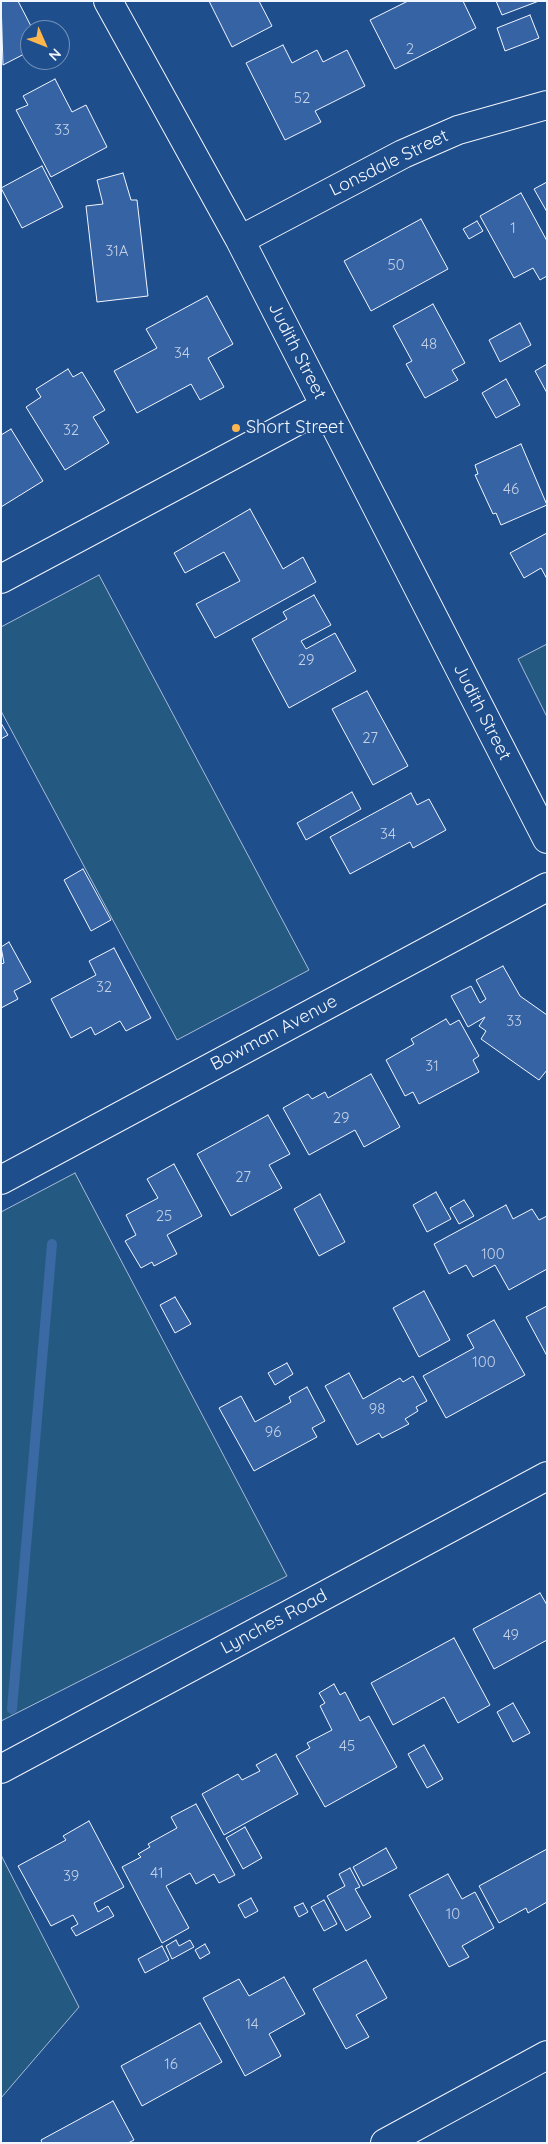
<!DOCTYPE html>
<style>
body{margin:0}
#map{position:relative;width:548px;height:2144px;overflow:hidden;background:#1f4e8c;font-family:Quicksand,sans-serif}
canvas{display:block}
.frame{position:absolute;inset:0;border:2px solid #f2f6ff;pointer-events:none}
.north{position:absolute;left:20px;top:20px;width:50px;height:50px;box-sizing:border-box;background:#1f4e8c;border:1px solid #7391ba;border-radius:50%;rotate:134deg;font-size:14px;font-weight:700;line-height:20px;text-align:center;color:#f2f6ff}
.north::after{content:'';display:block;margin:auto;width:18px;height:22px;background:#ffb74d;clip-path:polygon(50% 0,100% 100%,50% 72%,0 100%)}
</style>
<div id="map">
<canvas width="548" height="2144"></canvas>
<div class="frame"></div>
<div class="north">N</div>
</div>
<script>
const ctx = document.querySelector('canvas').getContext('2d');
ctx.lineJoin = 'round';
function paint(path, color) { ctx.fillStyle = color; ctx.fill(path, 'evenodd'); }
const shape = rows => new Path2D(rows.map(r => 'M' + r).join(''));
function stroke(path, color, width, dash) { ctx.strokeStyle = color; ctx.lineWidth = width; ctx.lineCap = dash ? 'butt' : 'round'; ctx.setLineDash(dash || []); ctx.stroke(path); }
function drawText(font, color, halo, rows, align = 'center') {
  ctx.font = font + ' Quicksand,sans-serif'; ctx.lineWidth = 4; ctx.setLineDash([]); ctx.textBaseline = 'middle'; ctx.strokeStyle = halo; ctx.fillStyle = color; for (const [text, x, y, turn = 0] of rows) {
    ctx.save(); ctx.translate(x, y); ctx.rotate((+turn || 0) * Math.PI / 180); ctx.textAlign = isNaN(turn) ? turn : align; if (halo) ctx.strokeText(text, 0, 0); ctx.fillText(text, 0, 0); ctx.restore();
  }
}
const green = shape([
 [99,575,309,970,177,1040,1,711,1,627,99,575],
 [547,644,547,717,518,659,547,644],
 [75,1173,287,1576,1,1721,1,1212,75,1173],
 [1,1855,79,2007,1,2098,1,1855]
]);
const stream = shape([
 [12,1709,52,1244]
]);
const building = shape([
 [1,1,18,1,33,30,30,30,30,51,3,65,1,1],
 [209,1,259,1,272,26,232,47,209,1],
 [408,1,463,1,476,28,395,69,370,20,408,1],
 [496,1,539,1,502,15,496,1],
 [530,15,539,38,505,51,497,28,530,15],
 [283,45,292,63,317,50,323,62,347,50,365,86,315,111,321,122,285,140,246,63,283,45],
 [55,79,72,112,86,105,107,147,51,177,16,110,28,105,23,96,55,79],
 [42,166,63,207,22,228,1,188,42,166],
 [123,173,131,200,137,200,148,296,97,302,86,206,103,204,97,180,123,173],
 [547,182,547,212,534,189,547,182],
 [521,193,547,241,547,276,540,280,533,268,514,278,480,216,521,193],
 [421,219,448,269,371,311,344,261,421,219],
 [477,221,483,231,469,239,463,229,477,221],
 [207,296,233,344,208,358,224,387,200,400,191,384,137,413,114,371,157,348,146,329,207,296],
 [433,304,465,363,452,370,458,380,425,398,406,364,412,361,393,326,433,304],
 [520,323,531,345,500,362,489,340,520,323],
 [547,364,547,393,535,371,547,364],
 [68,369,73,377,82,372,105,410,93,417,109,443,65,470,26,407,41,397,36,389,68,369],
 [506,379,520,405,496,418,482,393,506,379],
 [11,429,43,481,1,507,1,435,11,429],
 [521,444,547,505,501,525,496,513,493,514,475,475,478,474,475,465,521,444],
 [250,509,283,569,303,557,316,582,215,638,196,604,240,581,224,552,185,573,174,553,250,509],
 [547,533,547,579,541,568,524,578,510,553,547,533],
 [314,595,331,625,301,641,306,649,335,633,356,671,289,708,252,639,287,619,283,612,314,595],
 [367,691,408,766,373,785,332,709,367,691],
 [1,723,8,735,1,739,1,723],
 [352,792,361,809,306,840,297,823,352,792],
 [411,793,417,805,429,799,446,830,413,848,410,842,350,874,330,837,411,793],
 [83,869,111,920,91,931,64,880,83,869],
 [9,942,31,982,14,991,18,999,1,1008,1,964,4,963,1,947,9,942],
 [114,948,151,1018,126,1031,120,1021,95,1035,91,1027,71,1038,51,999,96,975,89,961,114,948],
 [503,966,520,996,547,1015,547,1070,539,1080,481,1039,486,1031,479,1026,485,1017,468,1027,451,996,471,986,480,1003,486,999,476,980,503,966],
 [446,1019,450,1025,459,1020,479,1056,473,1060,479,1072,419,1104,413,1092,405,1096,386,1060,414,1044,411,1039,446,1019],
 [371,1074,400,1127,364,1147,355,1130,309,1155,283,1108,308,1094,312,1099,325,1092,328,1098,371,1074],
 [268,1115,290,1154,269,1165,282,1188,231,1216,197,1154,268,1115],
 [174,1164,202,1216,167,1235,177,1254,154,1266,152,1262,141,1268,125,1241,136,1235,126,1215,158,1198,147,1179,174,1164],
 [436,1192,451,1219,427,1232,413,1205,436,1192],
 [320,1194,345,1242,319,1256,294,1209,320,1194],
 [464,1200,474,1216,459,1224,450,1208,464,1200],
 [506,1205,513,1219,532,1209,539,1220,547,1216,547,1269,509,1290,495,1265,473,1277,466,1265,449,1274,434,1244,506,1205],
 [424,1291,450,1340,419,1357,393,1308,424,1291],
 [175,1297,191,1324,175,1333,160,1305,175,1297],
 [547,1306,547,1356,526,1317,547,1306],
 [494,1320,525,1375,446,1418,423,1376,474,1348,467,1335,494,1320],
 [287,1363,293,1374,275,1385,268,1373,287,1363],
 [349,1373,363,1399,400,1378,403,1382,413,1376,427,1401,416,1407,418,1411,405,1419,409,1424,382,1438,379,1433,357,1445,325,1386,349,1373],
 [307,1387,325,1421,312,1428,317,1437,254,1471,219,1408,241,1396,255,1422,291,1402,289,1397,307,1387],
 [540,1593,547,1605,547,1640,494,1669,473,1629,540,1593],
 [454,1638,490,1705,458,1723,444,1697,393,1725,371,1683,454,1638],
 [334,1684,340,1695,345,1692,360,1721,369,1716,397,1767,325,1807,296,1756,310,1748,307,1743,332,1730,320,1706,325,1703,319,1693,334,1684],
 [513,1703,530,1733,513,1742,497,1712,513,1703],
 [424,1745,443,1779,427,1788,408,1754,424,1745],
 [276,1754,298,1794,224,1835,202,1794,238,1774,242,1780,260,1771,256,1765,276,1754],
 [196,1804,235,1875,219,1883,214,1874,196,1884,190,1873,166,1886,189,1928,162,1943,122,1867,141,1857,138,1854,150,1847,148,1844,177,1828,171,1817,196,1804],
 [89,1821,124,1887,94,1903,98,1912,108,1906,114,1916,76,1936,71,1928,78,1924,73,1915,51,1926,18,1866,66,1840,63,1836,89,1821],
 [245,1827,262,1858,243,1869,226,1838,245,1827],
 [386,1848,397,1868,363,1886,353,1867,386,1848],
 [547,1849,547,1902,528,1913,526,1908,499,1923,479,1886,547,1849],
 [350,1868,360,1887,355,1889,371,1917,346,1931,327,1896,345,1886,339,1874,350,1868],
 [448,1874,462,1899,475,1892,494,1928,462,1946,469,1957,449,1967,409,1895,448,1874],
 [251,1898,258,1911,245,1918,238,1905,251,1898],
 [324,1900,337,1924,324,1931,311,1907,324,1900],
 [303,1903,308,1912,299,1917,294,1907,303,1903],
 [176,1940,179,1946,190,1940,194,1947,172,1959,166,1946,176,1940],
 [205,1944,210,1953,200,1959,195,1950,205,1944],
 [162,1946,169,1960,145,1973,138,1959,162,1946],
 [366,1960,387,1998,356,2015,369,2037,346,2049,313,1989,366,1960],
 [284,1977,305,2014,269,2034,281,2056,245,2076,203,1998,239,1979,249,1996,284,1977],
 [200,2023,222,2062,142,2106,121,2066,200,2023],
 [113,2101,134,2140,128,2143,42,2143,41,2140,113,2101]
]);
const minor = shape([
 [108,1,240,240,547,839],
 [240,240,403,154,458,130,547,105],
 [1,579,325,406],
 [1,1180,547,887],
 [1,1769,547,1476],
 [385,2143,547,2055]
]);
const markers = [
 [236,428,5,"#ffb74d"]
];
const numberNames = [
 ["2",410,49],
 ["52",302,98],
 ["33",62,130],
 ["1",513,228],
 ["31A",117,251],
 ["50",396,265],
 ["48",429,344],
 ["34",182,353],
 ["32",71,430],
 ["46",511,489],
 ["29",306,660],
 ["27",370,738],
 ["34",388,834],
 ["32",104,987],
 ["33",514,1021],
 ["31",432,1066],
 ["29",341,1118],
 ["27",243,1177],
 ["25",164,1216],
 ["100",493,1254],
 ["100",484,1362],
 ["98",377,1409],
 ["96",273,1432],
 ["49",511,1635],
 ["45",347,1746],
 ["41",157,1873],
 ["39",71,1876],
 ["10",453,1914],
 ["14",252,2024],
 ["16",171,2064]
];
const streetNames = [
 ["Lonsdale Street",389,163,-26],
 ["Judith Street",297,351,63],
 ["Judith Street",482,712,63],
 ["Bowman Avenue",274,1033,-28],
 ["Lynches Road",274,1622,-28]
];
const poiNames = [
 ["Short Street",246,428]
];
paint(green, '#245a82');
stroke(green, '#a8bbd7', 1);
stroke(stream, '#3b69a3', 10);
paint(building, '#3563a3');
stroke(building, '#f2f6ff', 1);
stroke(minor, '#f2f6ff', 30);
stroke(minor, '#1f4e8c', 28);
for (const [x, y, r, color] of markers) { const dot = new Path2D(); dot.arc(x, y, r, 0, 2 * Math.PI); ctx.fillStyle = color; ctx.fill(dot); stroke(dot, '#1f4e8c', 2); }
drawText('15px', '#c3d1e8', null, numberNames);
drawText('18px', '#f2f6ff', '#1f4e8c', streetNames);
drawText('18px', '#f2f6ff', '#1f4e8c', poiNames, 'left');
</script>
